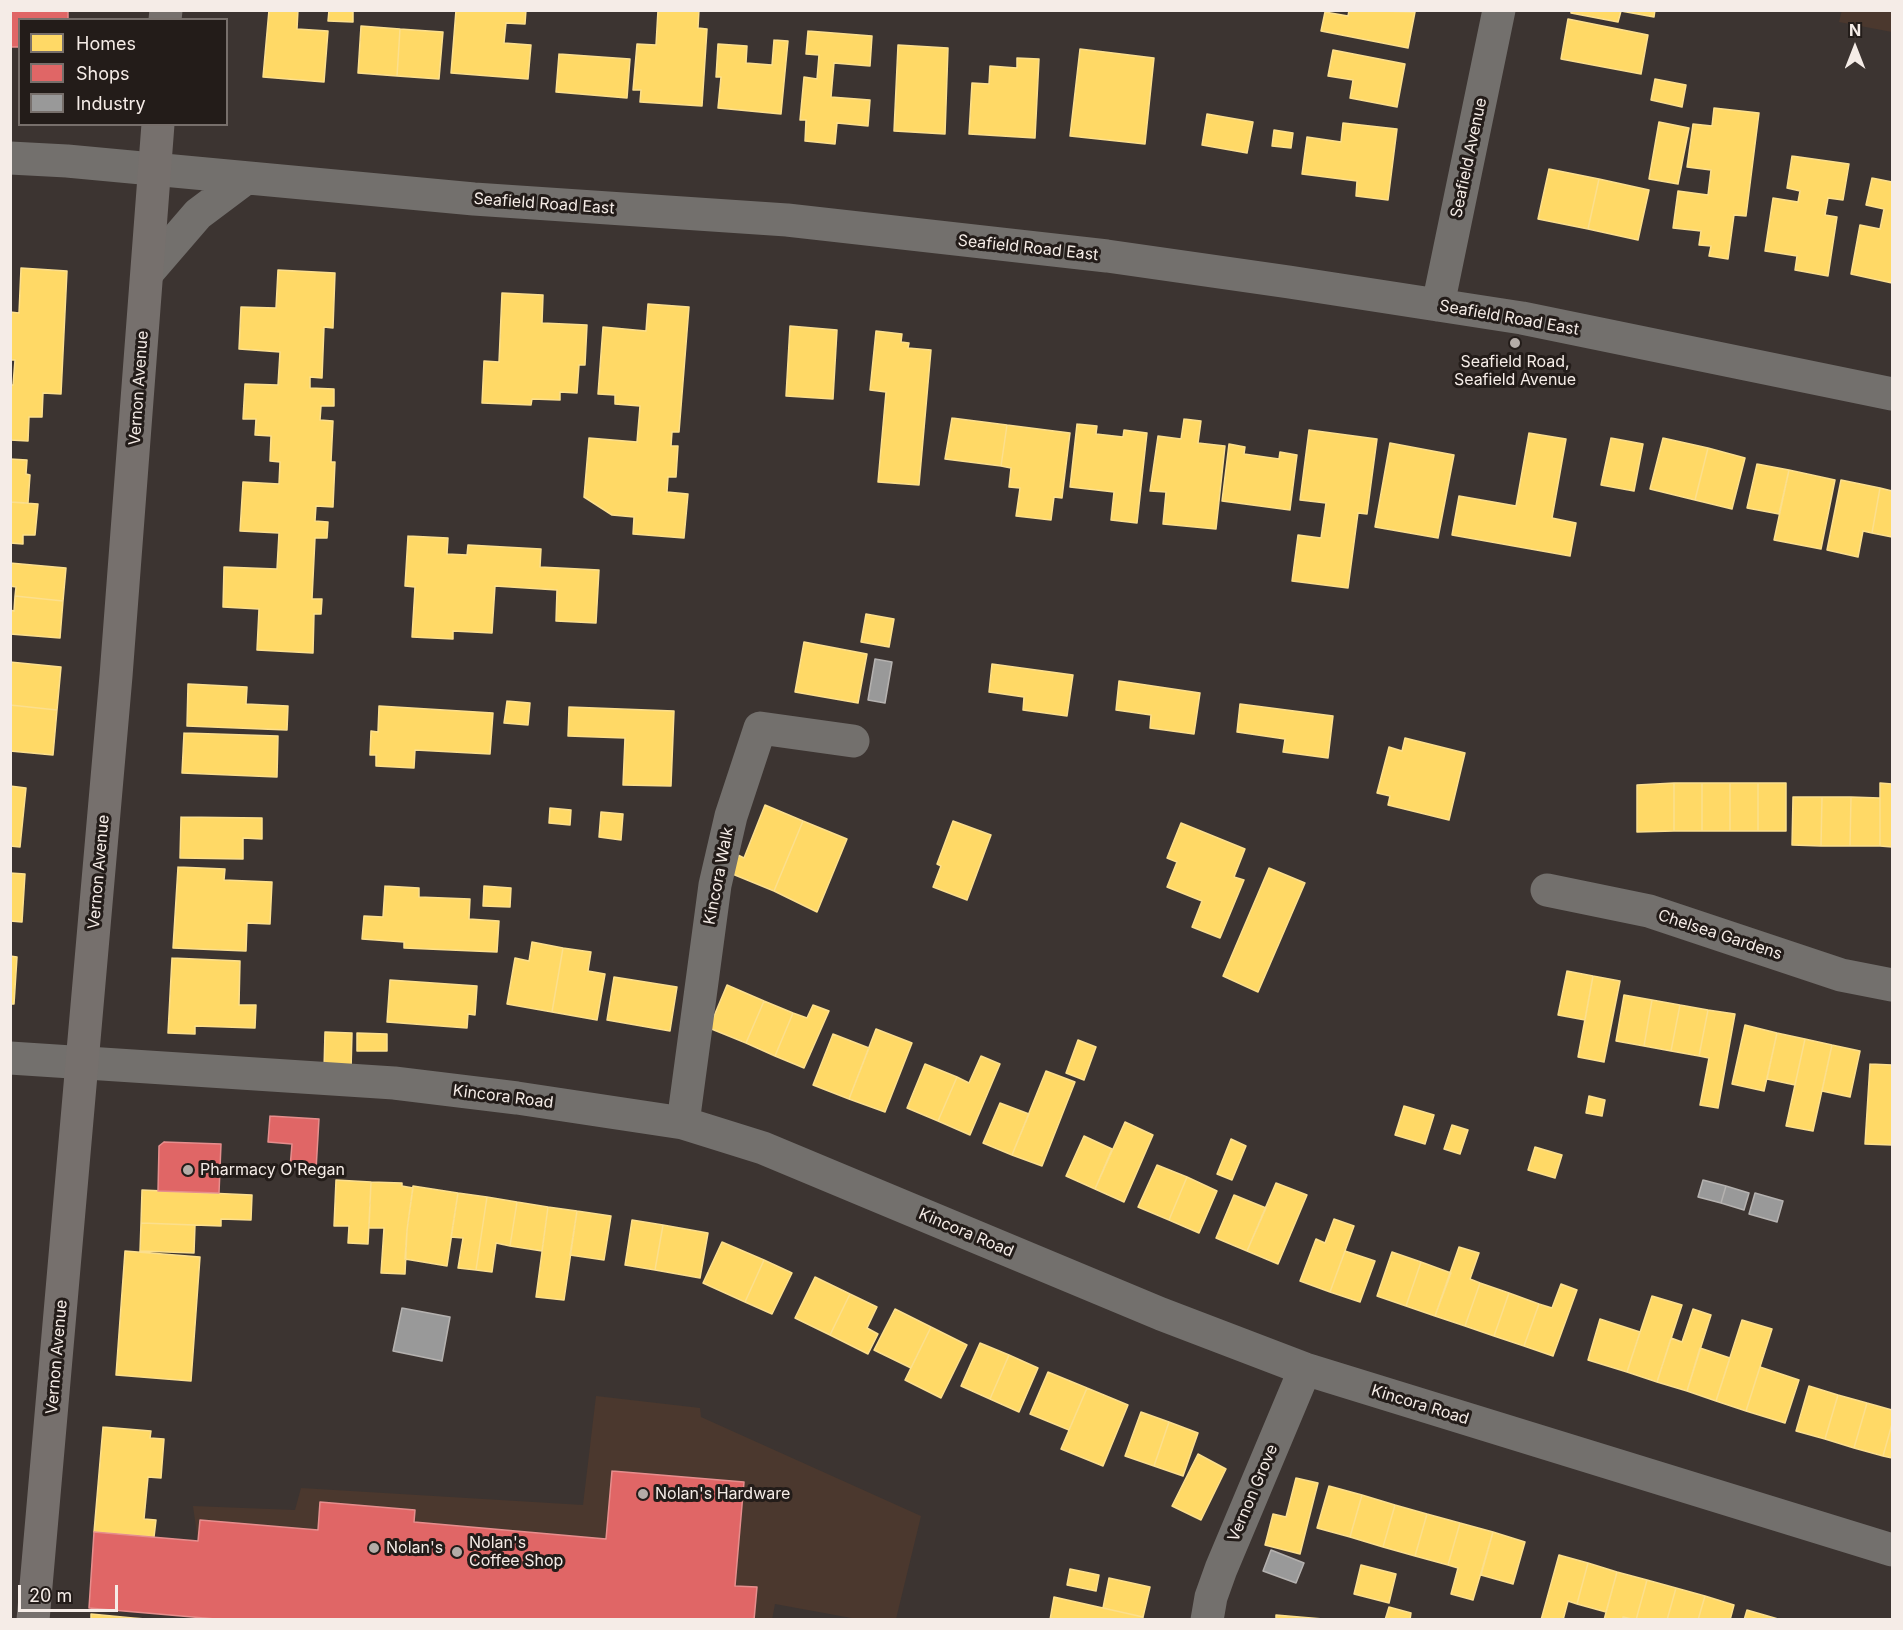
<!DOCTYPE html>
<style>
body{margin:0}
#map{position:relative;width:1903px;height:1630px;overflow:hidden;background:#3c3431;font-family:Inter,sans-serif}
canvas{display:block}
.frame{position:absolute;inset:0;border:12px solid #f5ece7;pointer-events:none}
.legend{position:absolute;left:18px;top:18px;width:210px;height:108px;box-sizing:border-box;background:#231c19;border:2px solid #776f6b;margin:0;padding:8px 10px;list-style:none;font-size:18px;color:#f5ece7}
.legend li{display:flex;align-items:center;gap:12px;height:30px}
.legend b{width:30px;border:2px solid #776f6b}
.north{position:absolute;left:1825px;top:18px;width:60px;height:60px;-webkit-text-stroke:4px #231c19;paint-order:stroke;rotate:0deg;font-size:16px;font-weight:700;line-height:24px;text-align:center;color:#f5ece7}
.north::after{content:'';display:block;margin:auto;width:21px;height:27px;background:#f5ece7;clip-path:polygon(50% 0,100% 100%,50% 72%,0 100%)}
.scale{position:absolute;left:18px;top:1585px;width:100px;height:27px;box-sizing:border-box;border:3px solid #f5ece7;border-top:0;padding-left:8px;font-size:18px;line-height:21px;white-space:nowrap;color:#f5ece7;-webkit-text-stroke:4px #231c19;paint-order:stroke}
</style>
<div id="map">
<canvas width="1903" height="1630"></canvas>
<div class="frame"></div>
<ul class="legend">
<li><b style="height:16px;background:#ffd966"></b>Homes</li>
<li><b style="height:16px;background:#e06666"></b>Shops</li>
<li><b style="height:16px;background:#999"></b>Industry</li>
</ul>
<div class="north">N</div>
<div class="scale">20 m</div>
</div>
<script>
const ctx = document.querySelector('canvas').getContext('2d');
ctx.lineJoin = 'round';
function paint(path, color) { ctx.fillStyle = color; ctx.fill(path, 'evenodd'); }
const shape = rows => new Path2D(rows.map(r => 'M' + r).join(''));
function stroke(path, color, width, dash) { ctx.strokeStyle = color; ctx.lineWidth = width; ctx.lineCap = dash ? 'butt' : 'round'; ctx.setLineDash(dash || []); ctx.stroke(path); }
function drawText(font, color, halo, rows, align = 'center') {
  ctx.font = font + ' Inter,sans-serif'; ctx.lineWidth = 6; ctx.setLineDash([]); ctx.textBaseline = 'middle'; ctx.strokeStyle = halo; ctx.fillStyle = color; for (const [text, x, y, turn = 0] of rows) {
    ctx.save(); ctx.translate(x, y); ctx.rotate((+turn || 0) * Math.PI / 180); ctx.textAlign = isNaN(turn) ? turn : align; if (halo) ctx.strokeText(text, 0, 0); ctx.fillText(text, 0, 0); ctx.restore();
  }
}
const built = shape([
 [1842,10,1892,11,1892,32,1839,22],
 [596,1396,700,1408,701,1417,921,1516,896,1619,857,1619,775,1604,772,1620,227,1620,89,1608,94,1532,198,1541,193,1506,295,1510,301,1488,583,1505]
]);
const homes = shape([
 [269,10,298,10,297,29,328,31,324,82,263,77,269,10],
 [329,10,353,10,353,22,328,21,329,10],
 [456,10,526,10,525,24,506,23,504,43,531,45,528,79,451,73,456,10],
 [658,10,699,10,698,28,707,29,702,106,640,102,641,90,633,90,637,44,656,45,658,10],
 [1349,10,1415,12,1408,48,1321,31,1325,12,1348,16,1349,10],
 [1571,10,1655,10,1654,17,1621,11,1618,22,1571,13,1571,10],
 [1568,19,1648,35,1641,74,1561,59,1568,19],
 [361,26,400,29,397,76,358,73,361,26],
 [400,29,443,32,439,79,397,76,400,29],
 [808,31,872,36,870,66,834,63,831,97,870,100,868,126,837,123,835,144,805,141,806,120,800,120,804,77,817,79,819,55,806,54,808,31],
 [774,40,788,41,781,114,718,108,721,77,716,77,718,44,747,46,746,63,772,65,774,40],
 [898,45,948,48,945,134,894,131,898,45],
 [1080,49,1154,58,1145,144,1070,136,1080,49],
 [1333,50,1405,64,1397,107,1350,98,1353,80,1328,76,1333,50],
 [559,54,630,59,627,98,556,92,559,54],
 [1017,58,1039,59,1035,138,969,134,972,83,989,84,990,66,1017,68,1017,58],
 [1655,79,1686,85,1682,107,1651,100,1655,79],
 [1714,108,1759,113,1746,216,1734,215,1728,259,1709,256,1711,246,1699,245,1701,231,1673,228,1678,191,1708,195,1711,170,1687,167,1693,124,1712,126,1714,108],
 [1207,114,1253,122,1247,153,1202,145,1207,114],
 [1659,122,1689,128,1678,184,1649,179,1659,122],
 [1343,123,1397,129,1388,200,1356,196,1357,181,1302,174,1307,137,1341,142,1343,123],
 [1274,130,1293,133,1291,148,1272,146,1274,130],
 [1792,156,1849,164,1843,200,1828,198,1825,215,1837,217,1828,276,1795,270,1797,256,1765,251,1773,198,1798,202,1800,191,1787,188,1792,156],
 [1549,169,1599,179,1588,229,1538,219,1549,169],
 [1872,178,1892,182,1892,283,1851,274,1860,225,1880,229,1884,209,1866,205,1872,178],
 [1599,179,1649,190,1638,240,1588,229,1599,179],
 [21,268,67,271,61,394,43,393,42,417,29,417,28,441,10,440,10,385,13,385,15,360,10,360,10,312,19,313,21,268],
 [278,270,335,273,333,328,324,327,322,378,310,377,310,388,334,389,334,406,321,406,320,420,333,421,331,462,335,462,333,507,316,506,315,521,328,522,327,538,315,538,312,599,322,599,321,614,314,614,313,653,257,650,259,609,223,607,224,567,277,569,279,533,240,531,243,482,279,484,280,462,270,461,271,436,255,435,256,419,243,419,245,384,278,385,280,352,239,349,241,307,276,308,278,270],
 [502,293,543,295,542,323,587,325,585,365,579,365,577,393,560,392,560,400,532,399,531,405,482,403,484,361,499,362,502,293],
 [648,304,689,307,679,432,672,432,671,446,678,446,676,477,668,477,667,492,688,494,684,538,633,534,634,517,612,515,584,497,589,438,637,442,640,406,615,404,615,395,598,394,603,327,646,331,648,304],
 [790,326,837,330,833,399,786,396,790,326],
 [876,331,902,334,901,342,909,343,908,348,931,350,919,485,878,482,886,392,870,390,876,331],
 [952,418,1007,425,1001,466,945,459,952,418],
 [1184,419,1201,421,1198,443,1225,446,1216,529,1163,524,1166,492,1150,491,1158,436,1181,439,1184,419],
 [1077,424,1097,426,1096,434,1123,437,1124,430,1147,433,1137,523,1111,520,1114,492,1070,487,1077,424],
 [1007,425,1070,433,1062,498,1054,497,1051,520,1016,516,1020,488,1009,487,1011,468,1001,466,1007,425],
 [1309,430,1377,439,1367,514,1358,513,1348,588,1292,581,1298,535,1321,538,1326,503,1300,500,1309,430],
 [1529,433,1566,439,1552,518,1576,523,1570,556,1452,535,1459,496,1516,506,1529,433],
 [1611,438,1643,444,1634,491,1601,485,1611,438],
 [1663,438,1708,448,1695,500,1650,489,1663,438],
 [1390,443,1454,455,1438,538,1375,527,1390,443],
 [1229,444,1245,447,1244,454,1279,459,1280,452,1297,455,1290,510,1222,501,1229,444],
 [1708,448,1745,458,1732,509,1695,500,1708,448],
 [10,459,27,460,26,474,30,475,28,503,10,502,10,459],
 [1757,464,1789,470,1779,514,1747,508,1757,464],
 [1789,470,1835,480,1821,549,1774,540,1789,470],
 [1841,480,1880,488,1872,533,1863,531,1858,557,1827,550,1841,480],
 [1880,488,1892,491,1892,537,1872,533,1880,488],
 [10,502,38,504,35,535,23,535,23,544,10,543,10,502],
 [408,536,448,538,447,554,467,555,468,545,541,549,540,567,599,570,596,623,556,621,557,590,495,586,492,633,453,631,453,639,412,637,415,587,405,586,408,536],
 [10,563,66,568,63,601,15,596,16,587,10,586,10,563],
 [15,596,63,601,60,638,10,634,10,610,14,611,15,596],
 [866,614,894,619,889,647,861,642,866,614],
 [804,642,867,654,858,703,795,692,804,642],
 [10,662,61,667,57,710,10,705,10,662],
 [992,664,1073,675,1067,716,1023,710,1024,697,989,692,992,664],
 [1119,681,1200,693,1194,734,1150,728,1151,715,1116,710,1119,681],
 [188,684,247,687,246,704,288,706,287,730,187,726,188,684],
 [507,701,530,703,528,725,504,723,507,701],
 [1240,704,1333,716,1328,758,1283,752,1285,739,1237,732,1240,704],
 [10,705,57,710,53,755,10,751,10,705],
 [379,706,493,713,490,754,415,750,414,768,376,766,376,755,370,755,371,731,378,732,379,706],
 [569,707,674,711,671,786,623,785,625,738,568,736,569,707],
 [184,733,278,736,277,777,182,773,184,733],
 [1405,738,1465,753,1449,820,1388,805,1390,796,1377,793,1389,747,1402,751,1405,738],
 [1674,783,1674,831,1637,832,1637,785,1674,783],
 [1674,783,1702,783,1702,831,1674,831,1674,783],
 [1702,783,1730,783,1730,831,1702,831,1702,783],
 [1730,783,1758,783,1758,831,1730,831,1730,783],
 [1758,783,1786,783,1786,831,1758,831,1758,783],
 [1880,783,1892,784,1892,847,1880,846,1880,783],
 [10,786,26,788,20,847,10,846,10,786],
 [1793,797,1822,797,1821,846,1792,845,1793,797],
 [1822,797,1851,797,1850,846,1821,846,1822,797],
 [1851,797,1880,798,1880,846,1850,846,1851,797],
 [765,805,803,821,774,891,730,873,738,855,744,858,765,805],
 [550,808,571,810,570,825,549,823,550,808],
 [601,812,623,814,621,840,599,837,601,812],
 [181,817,262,818,262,839,243,838,243,859,180,858,181,817],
 [803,821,847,839,817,912,774,891,803,821],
 [953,821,991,835,967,900,933,887,941,866,937,864,953,821],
 [1181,823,1245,849,1234,877,1244,880,1220,938,1192,927,1202,901,1167,887,1177,862,1167,858,1181,823],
 [178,867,225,869,224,880,272,882,270,924,247,923,246,951,173,948,178,867],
 [1269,868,1305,883,1258,992,1223,976,1269,868],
 [10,873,25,874,22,922,10,921,10,873],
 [385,886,419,888,419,897,470,899,469,919,499,921,497,952,404,948,404,942,362,939,364,916,383,917,385,886],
 [484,886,511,888,510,907,483,906,484,886],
 [532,942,563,948,552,1012,507,1004,515,958,529,961,532,942],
 [563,948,591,952,588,971,605,974,597,1020,552,1012,563,948],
 [10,956,17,957,14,1004,10,1004,10,956],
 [172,958,240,961,239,1005,256,1005,255,1028,195,1026,195,1034,168,1033,172,958],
 [1567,971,1593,976,1585,1020,1558,1015,1567,971],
 [1593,976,1620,981,1604,1062,1578,1057,1593,976],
 [614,977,677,987,670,1031,607,1020,614,977],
 [390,980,477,986,475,1015,468,1014,467,1028,387,1022,390,980],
 [727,985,764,1001,746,1043,709,1028,727,985],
 [1624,995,1652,1000,1644,1046,1616,1041,1624,995],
 [1652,1000,1680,1005,1671,1051,1644,1046,1652,1000],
 [764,1001,793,1013,775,1056,746,1043,764,1001],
 [813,1005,829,1011,804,1068,775,1056,793,1013,807,1018,813,1005],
 [1680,1005,1708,1010,1699,1056,1671,1051,1680,1005],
 [1708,1010,1735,1014,1718,1108,1700,1105,1709,1058,1699,1056,1708,1010],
 [1745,1025,1777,1033,1764,1091,1732,1084,1745,1025],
 [876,1029,912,1043,885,1112,849,1099,876,1029],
 [325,1032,352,1033,351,1070,324,1069,325,1032],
 [357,1033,387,1034,387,1051,357,1051,357,1033],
 [1777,1033,1805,1039,1795,1085,1767,1079,1777,1033],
 [833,1034,869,1048,849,1099,813,1085,833,1034],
 [1805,1039,1832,1045,1813,1131,1786,1126,1805,1039],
 [1078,1040,1096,1047,1084,1080,1066,1073,1078,1040],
 [1832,1045,1860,1051,1850,1097,1822,1091,1832,1045],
 [981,1056,1000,1064,970,1135,938,1121,957,1077,969,1083,981,1056],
 [925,1064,957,1077,938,1121,907,1108,925,1064],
 [1870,1064,1892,1065,1892,1145,1865,1144,1870,1064],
 [1046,1071,1075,1082,1042,1166,1012,1155,1046,1071],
 [1589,1096,1605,1100,1602,1116,1586,1113,1589,1096],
 [1000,1103,1029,1114,1012,1155,983,1143,1000,1103],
 [1404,1106,1434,1115,1425,1144,1395,1135,1404,1106],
 [1125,1122,1153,1135,1124,1202,1095,1189,1125,1122],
 [1452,1125,1468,1130,1460,1154,1444,1149,1452,1125],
 [1084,1136,1112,1149,1095,1189,1066,1176,1084,1136],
 [1231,1139,1246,1146,1232,1180,1217,1174,1231,1139],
 [1535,1147,1562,1155,1555,1178,1528,1170,1535,1147],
 [1157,1165,1187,1177,1169,1220,1138,1207,1157,1165],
 [1187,1177,1217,1191,1199,1233,1169,1220,1187,1177],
 [336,1180,371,1182,368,1244,348,1243,349,1226,334,1226,336,1180],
 [371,1182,402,1183,402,1186,413,1188,407,1230,405,1274,381,1273,384,1228,369,1228,371,1182],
 [1276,1183,1307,1195,1278,1264,1247,1251,1276,1183],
 [413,1186,458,1193,447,1266,405,1259,407,1230,413,1186],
 [142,1190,252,1195,251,1220,221,1219,221,1226,141,1223,142,1190],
 [458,1193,487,1197,476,1270,458,1268,463,1238,451,1237,458,1193],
 [1234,1195,1266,1208,1247,1251,1216,1238,1234,1195],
 [487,1197,517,1202,510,1246,496,1243,492,1272,476,1270,487,1197],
 [517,1202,548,1207,542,1251,510,1246,517,1202],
 [548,1207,577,1211,564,1300,536,1297,548,1207],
 [577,1211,611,1216,604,1260,570,1255,577,1211],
 [1334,1219,1354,1226,1330,1292,1300,1281,1316,1239,1325,1243,1334,1219],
 [632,1220,663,1225,655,1270,625,1265,632,1220],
 [141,1223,195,1225,194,1253,140,1251,141,1223],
 [663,1225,708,1233,700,1278,655,1270,663,1225],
 [722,1242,764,1260,745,1302,703,1283,722,1242],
 [1459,1247,1479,1253,1470,1279,1480,1283,1465,1326,1435,1316,1459,1247],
 [125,1251,200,1257,191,1381,116,1375,125,1251],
 [1345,1251,1375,1261,1360,1302,1330,1292,1345,1251],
 [1392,1252,1421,1262,1406,1306,1377,1296,1392,1252],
 [764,1260,792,1273,772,1314,745,1302,764,1260],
 [1421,1262,1451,1273,1435,1316,1406,1306,1421,1262],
 [815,1277,850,1294,830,1335,795,1318,815,1277],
 [1480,1283,1509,1293,1494,1336,1465,1326,1480,1283],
 [1561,1284,1577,1290,1553,1356,1524,1346,1539,1304,1552,1308,1561,1284],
 [1509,1293,1539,1304,1524,1346,1494,1336,1509,1293],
 [850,1294,877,1307,867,1328,878,1334,868,1354,830,1335,850,1294],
 [1652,1296,1682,1305,1657,1382,1627,1372,1652,1296],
 [895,1309,931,1327,911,1368,874,1350,895,1309],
 [1693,1309,1711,1315,1687,1391,1657,1382,1671,1338,1682,1342,1693,1309],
 [1600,1319,1640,1332,1627,1372,1588,1360,1600,1319],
 [1742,1320,1772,1329,1746,1411,1716,1401,1742,1320],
 [931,1327,967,1345,941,1398,905,1380,931,1327],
 [980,1343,1009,1355,990,1399,961,1386,980,1343],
 [1700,1348,1730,1358,1716,1401,1687,1391,1700,1348],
 [1009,1355,1038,1368,1019,1412,990,1399,1009,1355],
 [1760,1367,1799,1380,1785,1423,1746,1411,1760,1367],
 [1048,1372,1087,1388,1069,1430,1030,1414,1048,1372],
 [1809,1386,1838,1395,1825,1439,1796,1431,1809,1386],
 [1087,1388,1128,1405,1103,1466,1061,1449,1087,1388],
 [1838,1395,1867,1403,1854,1448,1825,1439,1838,1395],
 [1867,1403,1892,1410,1892,1424,1883,1456,1854,1448,1867,1403],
 [1141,1412,1169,1422,1154,1466,1125,1456,1141,1412],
 [1169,1422,1198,1433,1183,1476,1154,1466,1169,1422],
 [1892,1424,1892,1458,1883,1456,1892,1424],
 [103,1427,151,1431,150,1438,164,1439,161,1478,148,1477,144,1519,156,1520,154,1537,94,1532,103,1427],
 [1198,1454,1226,1469,1201,1520,1172,1506,1198,1454],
 [1296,1478,1318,1483,1300,1554,1265,1545,1273,1514,1286,1517,1296,1478],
 [1329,1486,1362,1495,1350,1537,1317,1528,1329,1486],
 [1362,1495,1395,1505,1383,1547,1350,1537,1362,1495],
 [1395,1505,1427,1514,1415,1556,1383,1547,1395,1505],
 [1427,1514,1460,1523,1448,1565,1415,1556,1427,1514],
 [1460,1523,1493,1532,1473,1600,1451,1594,1458,1568,1448,1565,1460,1523],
 [1493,1532,1525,1542,1513,1584,1481,1575,1493,1532],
 [1559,1555,1588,1563,1577,1604,1568,1601,1563,1620,1541,1620,1559,1555],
 [1588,1563,1617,1572,1606,1612,1577,1604,1588,1563],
 [1361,1565,1396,1574,1389,1603,1354,1594,1361,1565],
 [1070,1569,1099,1575,1096,1591,1067,1585,1070,1569],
 [1617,1572,1647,1580,1636,1620,1623,1617,1622,1620,1604,1620,1617,1572],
 [1109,1578,1150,1587,1143,1617,1103,1608,1109,1578],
 [1647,1580,1676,1588,1667,1620,1636,1620,1647,1580],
 [1676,1588,1705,1596,1698,1620,1667,1620,1676,1588],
 [1705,1596,1734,1605,1730,1620,1698,1620,1705,1596],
 [1054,1597,1143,1617,1143,1620,1050,1620,1054,1597],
 [1389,1607,1411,1613,1410,1620,1385,1620,1389,1607],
 [1747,1610,1778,1619,1778,1620,1744,1620,1747,1610],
 [91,1614,133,1618,158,1620,91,1620,91,1614],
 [1276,1615,1323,1619,1323,1620,1276,1620,1276,1615]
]);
const shops = shape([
 [10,10,68,10,68,20,20,20,20,47,10,47,10,10],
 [270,1116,319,1119,316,1170,290,1168,292,1144,268,1142,270,1116],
 [164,1142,221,1144,219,1193,158,1191,159,1146,164,1142],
 [612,1471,744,1482,735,1586,757,1587,754,1620,227,1620,89,1608,94,1532,198,1541,200,1520,318,1530,320,1502,415,1510,414,1522,606,1539,612,1471]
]);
const industry = shape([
 [875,659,892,662,885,703,868,700,875,659],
 [1703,1180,1726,1186,1721,1203,1698,1197,1703,1180],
 [1726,1186,1749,1193,1744,1210,1721,1203,1726,1186],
 [1755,1193,1783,1201,1777,1222,1749,1214,1755,1193],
 [402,1308,450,1317,442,1361,393,1351,402,1308],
 [1271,1550,1304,1563,1296,1583,1263,1571,1271,1550]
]);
const minor = shape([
 [10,158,67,161,474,199,787,220,1107,256,1289,282,1522,318,1892,394],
 [148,272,198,214,246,178],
 [1438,305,1499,10],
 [1547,890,1649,911,1841,975,1892,985],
 [10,1058,394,1083,517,1098,683,1123,763,1148,1161,1314,1305,1369,1892,1550],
 [683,1123,715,885,731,816,760,728,853,741],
 [1207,1620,1211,1597,1221,1569,1305,1369]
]);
const major = shape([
 [165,20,166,10],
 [33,1620,116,676,158,124]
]);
const markers = [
 [1515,343,6,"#b4aca7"],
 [188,1170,6,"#b4aca7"],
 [643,1494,6,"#b4aca7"],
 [374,1548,6,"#b4aca7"],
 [457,1552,6,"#b4aca7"]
];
const streetNames = [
 ["Seafield Avenue",1469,158,-78],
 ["Seafield Road East",544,204,4],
 ["Seafield Road East",1028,248,6],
 ["Seafield Road East",1509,318,10],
 ["Vernon Avenue",139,388,-86],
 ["Vernon Avenue",99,872,-85],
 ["Kincora Walk",719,876,-79],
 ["Chelsea Gardens",1720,935,18],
 ["Kincora Road",503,1097,7],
 ["Kincora Road",966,1233,23],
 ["Vernon Avenue",57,1357,-85],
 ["Kincora Road",1420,1405,17],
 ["Vernon Grove",1253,1493,-67]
];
const poiNames = [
 ["Seafield Road,",1515,362,"center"],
 ["Seafield Avenue",1515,380,"center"],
 ["Pharmacy O'Regan",200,1170],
 ["Nolan's Hardware",655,1494],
 ["Nolan's",469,1543],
 ["Coffee Shop",469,1561],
 ["Nolan's",386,1548]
];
paint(built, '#4b382e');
paint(homes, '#ffd966');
stroke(homes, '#fcdf8d', 1.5);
paint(shops, '#e06666');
stroke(shops, '#e68e8d', 1.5);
paint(industry, '#999');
stroke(industry, '#b5b2b0', 1.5);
stroke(minor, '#73706d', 33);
stroke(major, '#76706d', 33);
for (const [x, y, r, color] of markers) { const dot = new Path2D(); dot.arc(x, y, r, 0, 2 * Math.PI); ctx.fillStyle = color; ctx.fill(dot); stroke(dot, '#231c19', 2); }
drawText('16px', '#f5ece7', '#231c19', streetNames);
drawText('16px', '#f5ece7', '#231c19', poiNames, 'left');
</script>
